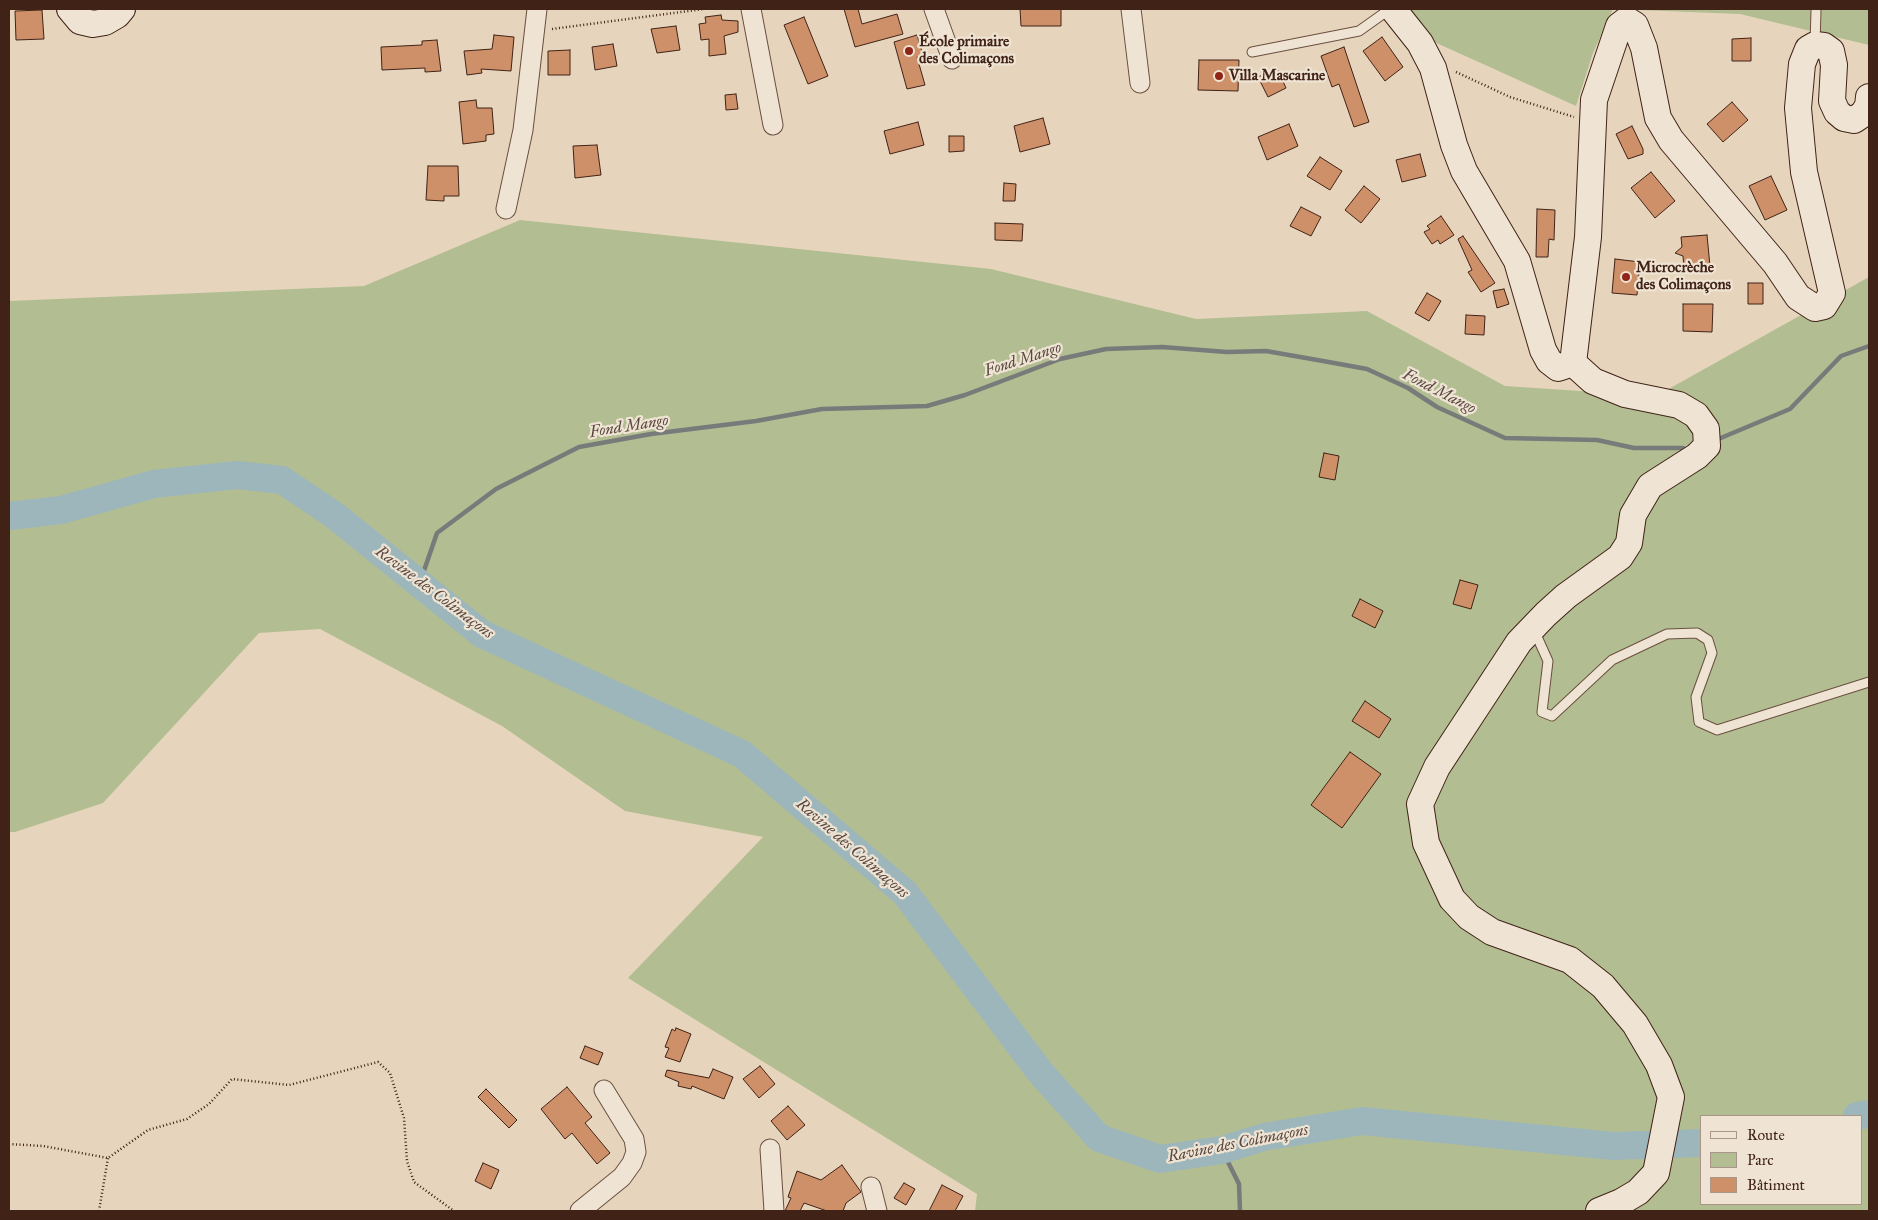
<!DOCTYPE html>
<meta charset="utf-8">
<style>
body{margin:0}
#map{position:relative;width:1878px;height:1220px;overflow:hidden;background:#e6d5bc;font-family:"IM FELL Great Primer",serif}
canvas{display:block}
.frame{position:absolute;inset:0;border:10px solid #412217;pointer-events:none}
.legend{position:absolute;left:1700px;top:1115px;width:162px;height:90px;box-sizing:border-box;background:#efe4d3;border:1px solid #a99688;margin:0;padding:6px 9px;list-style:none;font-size:15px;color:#412217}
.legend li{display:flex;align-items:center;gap:10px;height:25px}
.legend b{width:25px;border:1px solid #a99688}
</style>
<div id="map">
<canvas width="1878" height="1220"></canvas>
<div class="frame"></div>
<ul class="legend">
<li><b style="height:6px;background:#efe4d3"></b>Route</li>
<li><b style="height:14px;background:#b2be92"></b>Parc</li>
<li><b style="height:14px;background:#cd9069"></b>Bâtiment</li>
</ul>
</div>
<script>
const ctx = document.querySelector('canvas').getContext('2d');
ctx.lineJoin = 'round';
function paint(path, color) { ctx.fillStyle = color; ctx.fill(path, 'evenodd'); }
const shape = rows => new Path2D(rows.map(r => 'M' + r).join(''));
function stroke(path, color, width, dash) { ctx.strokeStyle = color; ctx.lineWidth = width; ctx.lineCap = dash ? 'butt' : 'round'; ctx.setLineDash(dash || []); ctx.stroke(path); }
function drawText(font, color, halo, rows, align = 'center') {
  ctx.font = font + ' "IM FELL Great Primer",serif'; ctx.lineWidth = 4.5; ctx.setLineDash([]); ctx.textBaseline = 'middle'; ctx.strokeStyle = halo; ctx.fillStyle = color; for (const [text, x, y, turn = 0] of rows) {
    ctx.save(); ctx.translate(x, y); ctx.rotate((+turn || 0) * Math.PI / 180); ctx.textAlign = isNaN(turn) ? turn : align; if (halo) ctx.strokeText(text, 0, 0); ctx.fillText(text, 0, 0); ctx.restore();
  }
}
const green = shape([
 [1405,9,1869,9,1869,45,1740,14,1613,9,1593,53,1576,106,1432,41],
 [520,220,991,269,1196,319,1367,311,1505,386,1656,396,1869,277,1869,1211,975,1211,977,1194,628,978,763,837,625,811,502,726,320,629,259,633,103,803,15,832,9,832,9,301,364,286],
 [1702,1116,1862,1116,1862,1204,1702,1204]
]);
const stream = shape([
 [1716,440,1790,409,1841,356,1869,346],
 [419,585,437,533,496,489,579,447,651,434,756,421,822,409,927,406,965,395,1060,359,1106,349,1162,347,1227,352,1266,351,1323,361,1367,369,1408,388,1437,407,1505,438,1597,440,1634,448,1683,448],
 [1222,1150,1239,1184,1240,1211]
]);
const river = shape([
 [9,516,61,510,154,484,237,475,282,480,334,515,482,634,742,754,905,893,1040,1072,1099,1138,1160,1159,1222,1150,1264,1137,1362,1121,1613,1146,1702,1143],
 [1857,1116,1869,1114]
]);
const building = shape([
 [844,9,858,9,862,24,897,14,903,34,855,47,844,9],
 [1020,9,1061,9,1061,26,1021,26,1020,9],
 [42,10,44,39,16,40,15,11,42,10],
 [721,15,722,20,738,21,738,32,724,36,726,54,709,56,709,39,701,40,699,24,706,23,705,17,721,15],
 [804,17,828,76,808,84,784,25,804,17],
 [676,26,680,50,657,53,651,29,676,26],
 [494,35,514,37,511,71,481,69,482,73,467,75,464,51,492,49,494,35],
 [917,35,923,55,917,57,925,85,907,89,894,42,917,35],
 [1382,37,1403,67,1385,81,1363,51,1382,37],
 [1751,38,1751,61,1732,61,1732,39,1751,38],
 [437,40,441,71,425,72,425,68,382,70,381,47,422,45,422,41,437,40],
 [613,44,617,66,595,70,592,47,613,44],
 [1344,47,1369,122,1354,127,1339,84,1332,87,1321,56,1344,47],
 [570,50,570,75,548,75,548,51,570,50],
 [1199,60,1239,60,1238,91,1198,90,1199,60],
 [1277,68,1286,88,1268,97,1258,77,1277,68],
 [736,94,738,109,726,110,725,95,736,94],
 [476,100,477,108,492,108,494,134,486,135,486,141,463,144,459,102,476,100],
 [1732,102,1748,120,1723,142,1707,124,1732,102],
 [1043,118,1050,144,1020,152,1014,126,1043,118],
 [918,122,924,145,890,154,884,131,918,122],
 [1289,124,1298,146,1267,160,1258,137,1289,124],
 [1632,126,1643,149,1643,154,1628,159,1616,134,1632,126],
 [949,136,964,136,964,151,949,152,949,136],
 [597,145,601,175,575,178,573,146,597,145],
 [1420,154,1426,176,1402,182,1396,160,1420,154],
 [1320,157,1342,171,1330,190,1307,176,1320,157],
 [428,166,458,166,459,196,444,196,444,201,426,200,428,166],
 [1651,172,1675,201,1655,218,1631,188,1651,172],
 [1771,176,1787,210,1765,220,1749,186,1771,176],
 [1004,183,1016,184,1015,201,1003,201,1004,183],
 [1364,186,1380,199,1361,223,1345,210,1364,186],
 [1301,207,1321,217,1311,236,1290,226,1301,207],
 [1537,209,1555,210,1554,240,1549,239,1548,257,1536,257,1537,209],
 [1441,216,1454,235,1440,244,1438,240,1432,244,1424,232,1430,229,1427,226,1441,216],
 [995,223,1023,224,1022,241,995,240,995,223],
 [1707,235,1710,266,1684,268,1683,256,1675,253,1682,247,1681,237,1707,235],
 [1463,236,1495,283,1481,292,1468,272,1472,270,1458,239,1463,236],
 [1615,259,1640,262,1637,295,1612,293,1615,259],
 [1748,283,1763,283,1763,304,1748,304,1748,283],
 [1504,289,1509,304,1497,308,1493,291,1504,289],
 [1427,293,1441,301,1429,321,1415,313,1427,293],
 [1683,304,1713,304,1712,332,1683,331,1683,304],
 [1466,315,1485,316,1484,335,1465,334,1466,315],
 [1324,453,1339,456,1335,480,1319,477,1324,453],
 [1460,580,1478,585,1471,609,1453,604,1460,580],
 [1360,599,1383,611,1375,628,1352,616,1360,599],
 [1365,701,1391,719,1379,738,1352,721,1365,701],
 [1350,752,1381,774,1342,828,1311,805,1350,752],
 [676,1028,691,1034,680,1062,665,1057,669,1048,665,1047,672,1029,675,1031,676,1028],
 [585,1046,603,1053,598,1065,580,1058,585,1046],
 [760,1066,775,1084,759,1098,743,1079,760,1066],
 [713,1069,733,1077,724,1099,692,1086,691,1089,678,1086,679,1082,665,1076,667,1070,709,1078,713,1069],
 [567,1087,592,1117,585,1123,610,1153,597,1164,572,1133,565,1139,541,1109,567,1087],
 [486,1089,517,1120,509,1128,478,1097,486,1089],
 [788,1106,805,1125,787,1140,771,1121,788,1106],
 [483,1163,499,1170,491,1189,475,1181,483,1163],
 [842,1165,861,1192,846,1203,843,1211,827,1211,804,1203,800,1211,785,1211,791,1198,788,1197,797,1171,821,1180,842,1165],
 [904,1183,915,1189,906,1205,894,1198,904,1183],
 [942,1185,963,1196,955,1211,929,1211,942,1185]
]);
const path = shape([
 [552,29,704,9],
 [1456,72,1510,97,1574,117],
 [9,1144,43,1146,108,1158,148,1130,187,1119,209,1104,232,1079,289,1085,378,1062,390,1073,404,1118,407,1161,414,1182,454,1211],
 [99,1211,108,1158]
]);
const lane = shape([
 [1815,44,1816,11],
 [1252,52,1359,31,1390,9],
 [1534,630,1548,661,1542,712,1552,716,1612,660,1667,634,1697,633,1708,640,1712,653,1696,697,1699,722,1717,730,1869,682]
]);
const street = shape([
 [751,9,773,125],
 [934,9,952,59],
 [1131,9,1140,83],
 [506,209,523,130,537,9],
 [770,1149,774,1211],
 [871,1187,877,1211],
 [580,1211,622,1177,632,1163,636,1152,634,1139,604,1090]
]);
const secondary = shape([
 [70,9,80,21,93,24,105,22,117,15,122,9],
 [1393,9,1420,43,1433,68,1454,145,1464,171,1517,261,1543,350,1549,361,1558,368,1573,363],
 [1573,363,1593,381,1625,394,1679,405,1696,415,1706,429,1707,446,1697,456,1650,486,1633,515,1629,543,1620,557,1566,596,1546,614,1519,642,1437,767,1420,804,1426,843,1452,899,1469,917,1492,932,1570,960,1603,986,1635,1024,1659,1065,1671,1097,1656,1173,1638,1192,1621,1202,1599,1211],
 [1573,363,1588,237,1594,100,1619,26,1627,20,1635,25,1644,48,1658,118,1671,140,1775,263,1798,297,1815,308,1824,306,1832,293,1804,172,1798,108,1802,64,1808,49,1815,45,1824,46,1831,51,1834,65,1832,101,1837,112,1844,118,1854,120,1863,114,1868,106,1869,97]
]);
const markers = [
 [909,51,5,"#8f2418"],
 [1219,76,5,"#8f2418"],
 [1626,277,5,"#8f2418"]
];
const poiNames = [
 ["École primaire",919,42],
 ["des Colimaçons",919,59],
 ["Villa Mascarine",1229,76],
 ["Microcrèche",1636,268],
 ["des Colimaçons",1636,285]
];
const waterNames = [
 ["Fond Mango",1023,360,-18],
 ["Fond Mango",1439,392,27],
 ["Fond Mango",629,427,-9],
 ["Ravine des Colimaçons",434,593,37],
 ["Ravine des Colimaçons",852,849,41],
 ["Ravine des Colimaçons",1238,1144,-11]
];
paint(green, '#b2be92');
stroke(stream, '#787b79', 4.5);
stroke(river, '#9cb6bb', 28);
paint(building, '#cd9069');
stroke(building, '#412217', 1);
stroke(lane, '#6a4f40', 11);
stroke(street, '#6a4f40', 21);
stroke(secondary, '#412217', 28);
stroke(path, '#412217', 2.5, [1, 2.5]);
stroke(lane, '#efe4d3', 9);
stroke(street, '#efe4d3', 19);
stroke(secondary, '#efe4d3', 26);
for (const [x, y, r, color] of markers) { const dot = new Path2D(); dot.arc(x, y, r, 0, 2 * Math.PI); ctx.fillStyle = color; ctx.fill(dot); stroke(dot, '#efe4d3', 2); }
drawText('bold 15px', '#412217', '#efe4d3', poiNames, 'left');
drawText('italic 16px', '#584740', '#efe4d3', waterNames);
</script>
